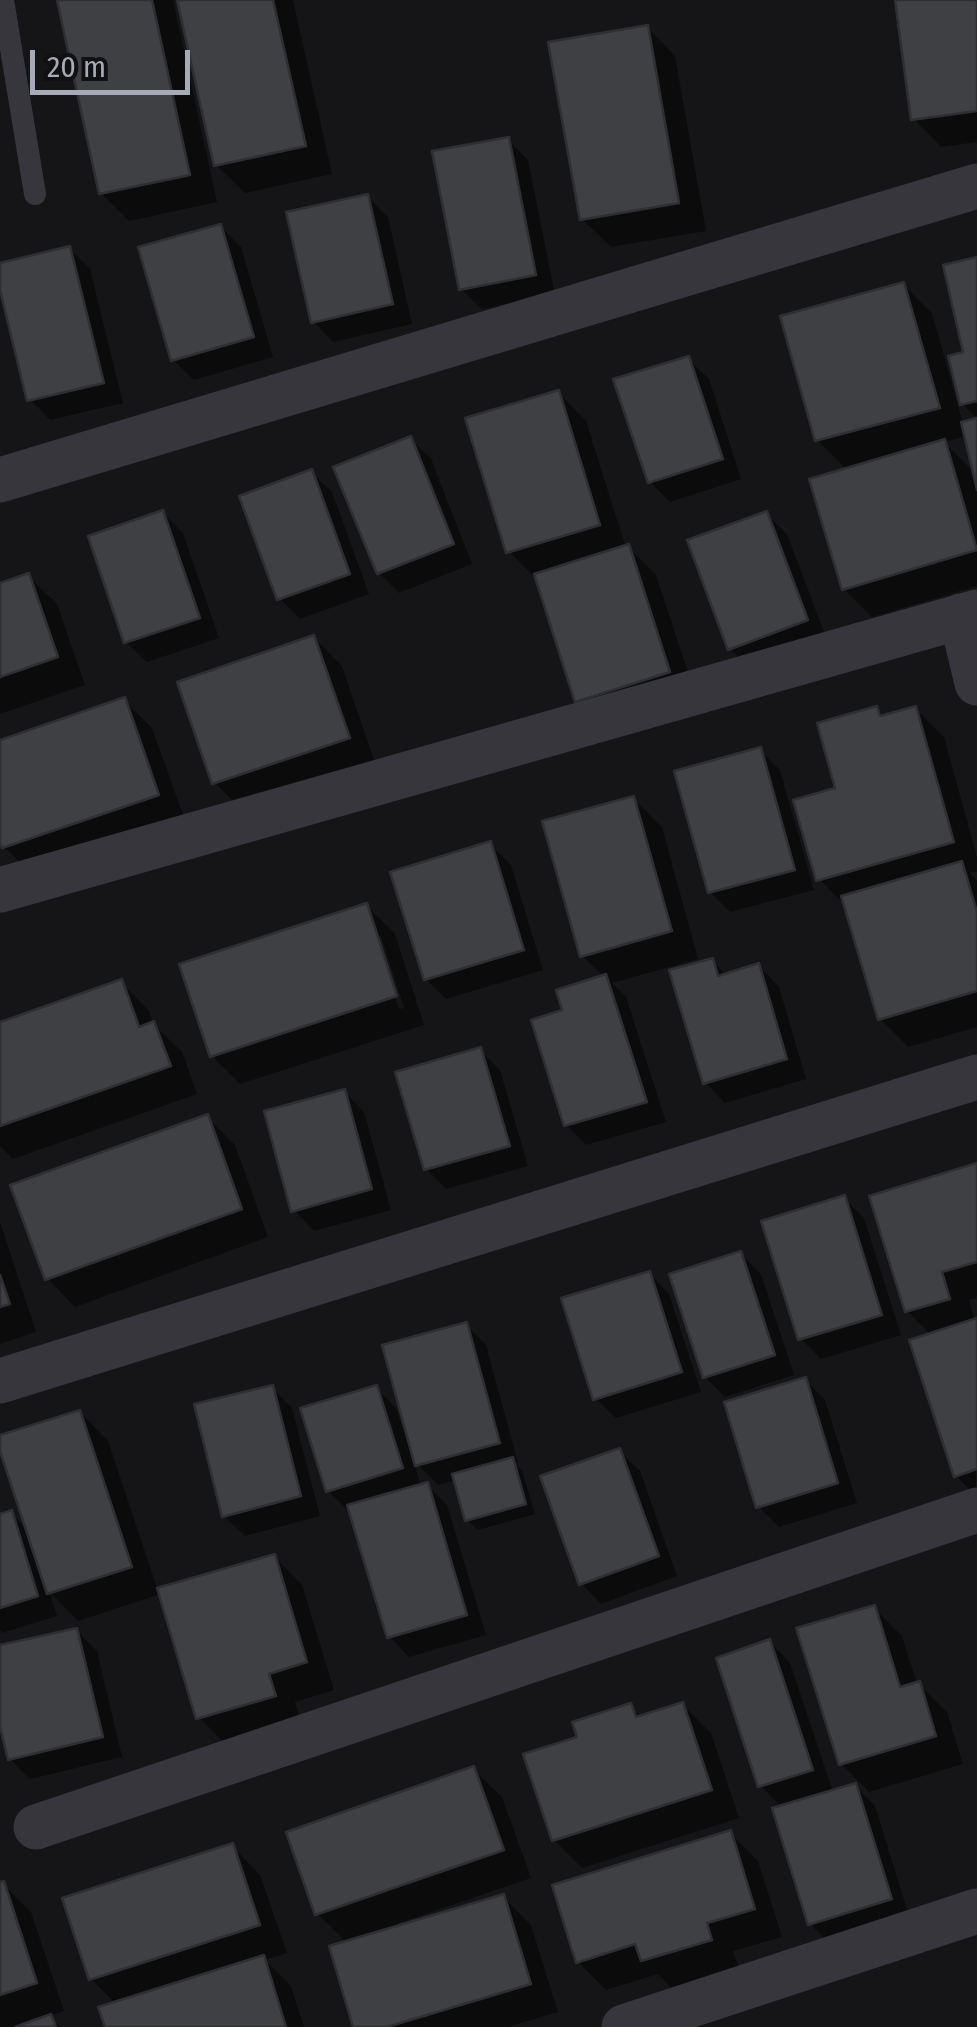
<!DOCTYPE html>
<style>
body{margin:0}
#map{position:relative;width:977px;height:2027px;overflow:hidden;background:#151517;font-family:"Fira Sans Condensed",sans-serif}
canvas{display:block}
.scale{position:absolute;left:30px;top:50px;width:160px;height:45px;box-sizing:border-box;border:5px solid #a7abb7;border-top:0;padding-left:12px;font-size:30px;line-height:35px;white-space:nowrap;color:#a7abb7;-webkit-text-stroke:8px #101012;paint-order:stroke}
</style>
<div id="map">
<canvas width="977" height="2027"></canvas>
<div class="scale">20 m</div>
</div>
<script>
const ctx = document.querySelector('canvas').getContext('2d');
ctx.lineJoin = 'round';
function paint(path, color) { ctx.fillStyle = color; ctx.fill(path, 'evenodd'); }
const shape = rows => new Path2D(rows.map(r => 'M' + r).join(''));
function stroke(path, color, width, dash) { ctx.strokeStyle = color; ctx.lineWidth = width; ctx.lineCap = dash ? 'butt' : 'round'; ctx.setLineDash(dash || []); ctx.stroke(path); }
const shadow = shape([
 [59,0,173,0,217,202,129,221,101,193],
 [179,0,293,0,332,174,245,193,216,165],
 [898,0,977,0,977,142,941,147,913,118],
 [647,27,675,56,706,231,611,247,582,219],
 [508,140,528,160,555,295,482,309,461,289],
 [367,196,388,217,412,324,333,342,313,321],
 [221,227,241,247,273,357,194,380,173,360],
 [69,248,90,269,123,403,50,420,30,399,0,279,0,266],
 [977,260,977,418,962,404],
 [904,285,932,313,963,424,977,421,977,586,872,617,844,589,847,470,817,440],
 [966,436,976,474,944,442],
 [688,359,709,379,741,479,670,502,650,482],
 [558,392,586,421,626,548,628,547,656,575,697,700,606,729,577,701,537,580,509,551],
 [410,439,431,459,472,564,399,593,379,573],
 [311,472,332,492,369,594,300,619,280,599],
 [163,513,183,533,219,638,147,662,126,642],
 [766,514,787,534,827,640,751,669,730,649],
 [28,576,57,604,85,685,0,714,0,586],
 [314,638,342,666,376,766,243,811,215,783],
 [124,700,152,728,186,823,33,875,4,847,0,834,0,743],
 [915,708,944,737,977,857,977,871,970,873,977,880,977,1027,908,1047,880,1019,847,907,819,879,838,790,876,709,885,717],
 [760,750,780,770,814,890,730,912,710,892],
 [634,799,662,827,698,959,612,983,626,997,666,1122,586,1145,566,1125,566,1012,604,977,582,955],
 [490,844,511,865,543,970,446,999,426,979],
 [367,906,395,934,424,1025,240,1084,212,1056],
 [375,936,381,936,404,1008,399,1009],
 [712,960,727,976,759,966,779,987,806,1079,725,1103,705,1082],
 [121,982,149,1011,154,1025,182,1052,197,1094,13,1159,0,1146,0,1025],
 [131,1013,136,1013,145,1038],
 [480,1050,500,1070,528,1166,446,1189,426,1169],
 [344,1091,364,1112,391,1210,314,1231,294,1210],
 [207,1117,235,1145,268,1237,75,1307,47,1278],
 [977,1165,977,1298,969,1300,975,1322,977,1321,976,1496,956,1476,932,1336,907,1311],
 [844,1198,864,1218,901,1335,821,1359,801,1339],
 [0,1222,36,1332,0,1344],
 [741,1254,761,1274,794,1375,725,1397,705,1377],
 [649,1273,669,1294,701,1392,616,1418,595,1398],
 [466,1325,486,1345,518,1463,515,1464,522,1470,535,1514,478,1530,467,1520,456,1480,438,1485,413,1460,421,1486,427,1485,447,1505,486,1635,409,1657,389,1636,351,1510,348,1511,328,1491,376,1388,396,1408,403,1429,407,1428],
 [805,1380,825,1400,857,1503,779,1527,758,1506],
 [272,1388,292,1408,320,1516,245,1536,224,1516],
 [80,1412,108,1441,158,1591,274,1556,302,1585,334,1690,295,1702,302,1724,227,1746,199,1717,161,1594,78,1621,50,1593,57,1616,2,1633,0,1630,0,1516,11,1513,29,1531,0,1438],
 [619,1451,640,1471,677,1576,601,1604,581,1583],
 [874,1608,902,1636,917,1684,919,1684,947,1712,963,1764,869,1792,841,1764],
 [76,1630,97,1651,122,1757,30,1779,10,1759,0,1715,0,1648],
 [770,1642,790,1663,833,1792,855,1786,875,1806,910,1919,830,1944,810,1924,782,1808,761,1786],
 [683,1705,711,1733,739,1818,582,1868,554,1840,580,1739,630,1706,642,1718],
 [473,1769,502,1797,531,1878,399,1923,400,1928,503,1897,531,1925,558,2012,508,2027,356,2027,347,1943,317,1913],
 [730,1833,758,1861,782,1937,733,1951,739,1968,671,1988,658,1974,606,1990,578,1962],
 [232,1846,260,1875,287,1953,265,1960,291,1986,304,2027,107,2027,116,2004,91,1979],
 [3,1884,31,1912,64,2011,49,2016,60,2027,0,2027,0,1885]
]);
const building = shape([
 [57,0,152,0,190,175,99,194,57,0],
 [177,0,273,0,306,146,214,166,177,0],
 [895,0,977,0,977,111,911,120,895,0],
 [648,25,679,203,580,220,548,42,648,25],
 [509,137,536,275,459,290,432,151,509,137],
 [368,194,393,304,311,323,286,212,368,194],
 [221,224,254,337,171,361,138,247,221,224],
 [70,246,104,383,27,401,0,290,0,263,70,246],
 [977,257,977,401,960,405,948,356,963,352,943,265,977,257],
 [904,282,940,408,815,441,780,316,904,282],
 [689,356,723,459,648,483,613,379,689,356],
 [559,390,600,525,506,553,465,418,559,390],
 [977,418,977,490,961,422,977,418],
 [411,436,454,544,377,574,333,467,411,436],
 [945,439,977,550,842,590,809,479,945,439],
 [312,469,350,574,277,600,239,496,312,469],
 [163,510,200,618,124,643,88,536,163,510],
 [767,511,808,620,728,650,687,540,767,511],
 [629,544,670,672,575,702,534,574,629,544],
 [29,573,58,657,0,677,0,583,29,573],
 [314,635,350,738,212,784,177,682,314,635],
 [125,697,159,795,2,848,0,842,0,740,125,697],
 [877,706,880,716,916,706,954,842,816,881,793,800,835,788,817,723,877,706],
 [761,747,795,870,708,893,674,771,761,747],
 [634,796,672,931,580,957,542,821,634,796],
 [491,841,524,950,424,980,390,872,491,841],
 [962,861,977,912,977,991,878,1020,841,896,962,861],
 [367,903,397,996,210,1057,179,964,367,903],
 [713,958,718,976,759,963,787,1059,703,1084,669,970,713,958],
 [606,974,647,1102,564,1126,531,1020,562,1010,556,990,606,974],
 [122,979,139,1027,154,1021,171,1066,0,1126,0,1022,122,979],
 [481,1047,510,1146,424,1170,395,1072,481,1047],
 [345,1089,372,1189,291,1212,264,1111,345,1089],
 [208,1114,242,1209,45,1280,10,1185,208,1114],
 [977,1163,977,1262,942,1272,950,1299,905,1312,869,1196,977,1163],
 [845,1195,882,1315,798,1340,761,1221,845,1195],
 [741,1251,775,1355,703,1378,669,1274,741,1251],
 [650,1271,682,1372,593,1400,561,1298,650,1271],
 [0,1275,10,1304,0,1307,0,1275],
 [977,1318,977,1469,954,1477,909,1340,977,1318],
 [467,1322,500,1443,415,1466,382,1345,467,1322],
 [806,1377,838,1483,756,1508,724,1402,806,1377],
 [273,1385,301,1496,222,1517,194,1404,273,1385],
 [377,1385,403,1468,326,1492,300,1408,377,1385],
 [80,1410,132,1567,47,1594,0,1451,0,1435,80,1410],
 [620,1448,659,1556,579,1585,540,1476,620,1448],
 [513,1457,526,1504,465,1521,452,1474,513,1457],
 [428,1482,467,1615,387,1638,347,1505,428,1482],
 [12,1510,38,1596,0,1608,0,1514,12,1510],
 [275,1554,307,1662,269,1674,276,1696,196,1719,157,1588,275,1554],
 [875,1605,900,1687,920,1681,936,1736,839,1765,796,1628,875,1605],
 [77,1628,103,1737,8,1760,0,1726,0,1645,77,1628],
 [770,1639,813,1770,758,1787,716,1658,770,1639],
 [683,1702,712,1790,552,1841,523,1754,577,1737,572,1722,631,1703,636,1717,683,1702],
 [474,1766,504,1850,315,1915,286,1832,474,1766],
 [856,1783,892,1899,808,1925,772,1808,856,1783],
 [731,1830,755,1909,707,1923,712,1940,641,1961,635,1944,576,1963,552,1885,731,1830],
 [233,1843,260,1925,89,1980,62,1898,233,1843],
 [4,1881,37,1983,0,1995,0,1882,4,1881],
 [504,1894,531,1984,387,2027,353,2027,329,1946,504,1894],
 [264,1955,286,2027,105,2027,98,2007,264,1955],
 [51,2014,56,2027,15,2027,51,2014]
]);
const service = shape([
 [3,0,35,194]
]);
const minor = shape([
 [0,480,977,186],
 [961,616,977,683],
 [0,890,977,612],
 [0,1381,977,1077],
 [36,1827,977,1510],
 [624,2027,977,1911]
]);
paint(shadow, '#0007');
paint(building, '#3f4044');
stroke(building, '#2f2f33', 2.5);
stroke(service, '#36363c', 22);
stroke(minor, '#36363c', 45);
</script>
